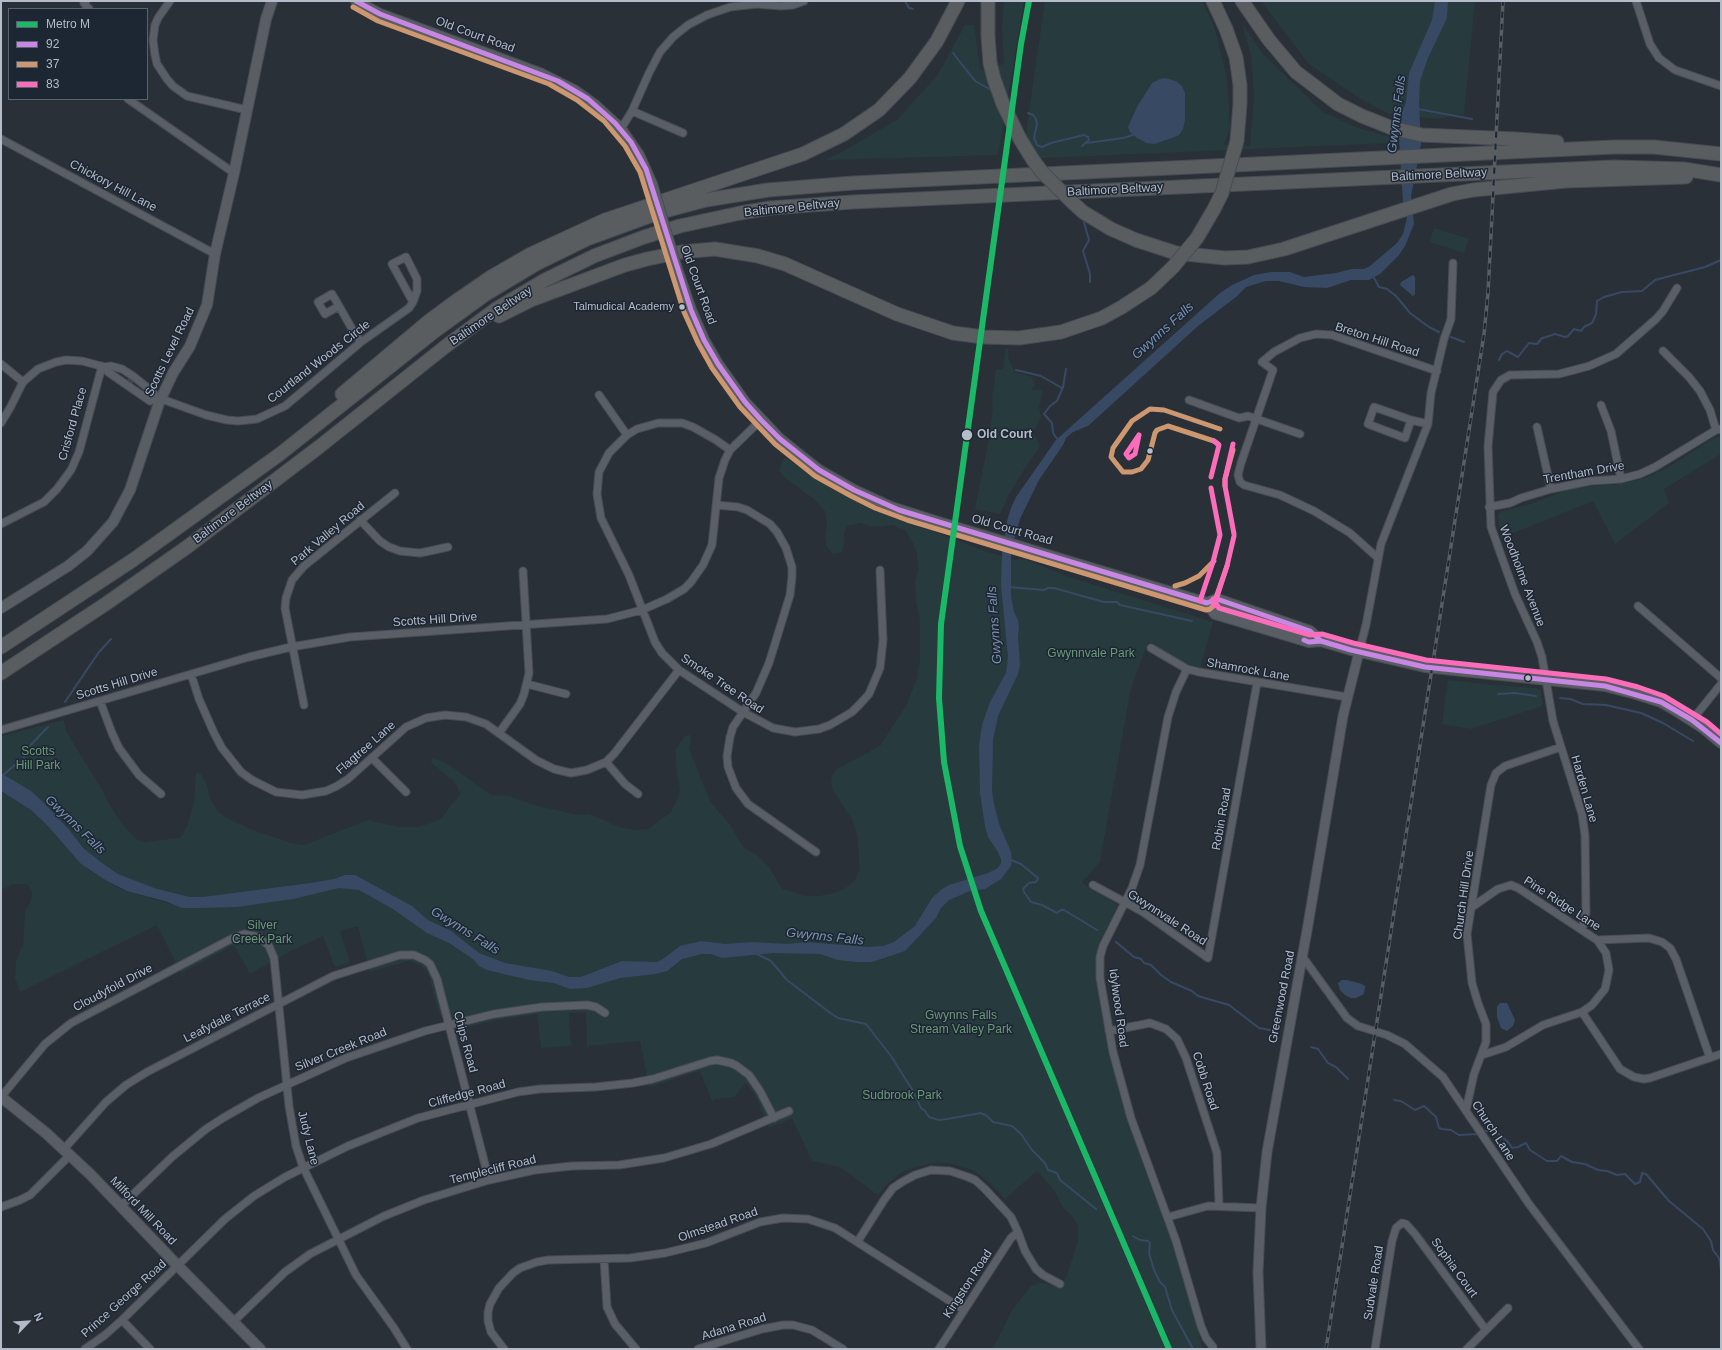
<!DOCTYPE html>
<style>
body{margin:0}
#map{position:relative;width:1722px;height:1350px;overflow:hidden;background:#2a3038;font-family:Arial,sans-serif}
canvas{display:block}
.frame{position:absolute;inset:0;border:2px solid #b4bcc9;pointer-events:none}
.legend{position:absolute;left:8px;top:8px;width:140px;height:92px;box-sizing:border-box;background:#1d2633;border:1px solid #59626f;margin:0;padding:5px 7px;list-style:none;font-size:12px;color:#b4bcc9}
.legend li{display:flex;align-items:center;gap:8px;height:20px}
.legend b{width:20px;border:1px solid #59626f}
.north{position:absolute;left:8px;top:1302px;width:40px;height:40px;-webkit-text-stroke:3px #1d2633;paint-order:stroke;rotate:65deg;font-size:11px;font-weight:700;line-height:16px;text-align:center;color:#b4bcc9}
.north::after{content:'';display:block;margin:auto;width:14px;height:18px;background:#b4bcc9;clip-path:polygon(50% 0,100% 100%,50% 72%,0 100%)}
</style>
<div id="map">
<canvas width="1722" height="1350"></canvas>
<div class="frame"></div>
<ul class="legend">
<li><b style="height:5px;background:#1ab867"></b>Metro M</li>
<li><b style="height:5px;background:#c787e3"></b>92</li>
<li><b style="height:5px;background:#cd976f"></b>37</li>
<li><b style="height:5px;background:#fb6dba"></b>83</li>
</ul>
<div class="north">N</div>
</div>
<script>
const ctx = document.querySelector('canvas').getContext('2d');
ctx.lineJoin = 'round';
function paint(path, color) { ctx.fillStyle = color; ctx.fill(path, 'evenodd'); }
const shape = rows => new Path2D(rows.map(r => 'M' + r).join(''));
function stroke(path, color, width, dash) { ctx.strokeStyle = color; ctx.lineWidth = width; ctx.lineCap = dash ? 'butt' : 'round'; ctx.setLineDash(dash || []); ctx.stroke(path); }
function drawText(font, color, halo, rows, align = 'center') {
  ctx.font = font + ' Arial,sans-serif'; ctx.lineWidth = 3; ctx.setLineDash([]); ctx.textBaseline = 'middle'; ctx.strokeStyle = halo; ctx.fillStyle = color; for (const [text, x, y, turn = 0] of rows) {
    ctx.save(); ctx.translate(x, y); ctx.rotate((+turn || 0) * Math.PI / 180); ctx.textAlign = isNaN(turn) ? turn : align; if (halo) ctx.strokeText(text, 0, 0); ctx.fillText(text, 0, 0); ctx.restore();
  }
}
const green = shape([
 [1004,1,1024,1,998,155,825,160,840,153,897,120,937,76,965,25,974,25,980,69,1004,64,1002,31],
 [1045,1,1202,1,1214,26,1227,77,1230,128,1224,145,1250,146,1254,97,1251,56,1242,23,1262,53,1323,112,1358,128,1393,138,1390,143,1022,159],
 [1261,1,1475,1,1464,114,1438,119,1389,114,1359,98,1309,64],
 [1434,228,1469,239,1464,253,1430,242],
 [1006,347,1008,348,1009,360,1015,372,1032,377,1035,384,1032,389,1036,390,1041,389,1043,390,1039,407,1041,417,1033,433,1039,443,1039,448,1029,462,1008,496,1001,513,999,514,975,509,988,444,993,408,992,401,996,369,1003,370],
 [1721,436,1721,454,1664,489,1669,503,1615,544,1593,501,1501,538,1498,515,1501,511,1528,505,1572,488,1618,484,1645,478,1667,468,1712,439],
 [784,458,786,458,813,477,845,496,893,518,921,528,928,530,928,529,985,551,1015,560,1024,559,1072,578,1213,622,1200,668,1190,666,1149,643,1145,650,1131,688,1100,862,1082,882,1090,889,1117,904,1116,909,1099,943,1096,970,1109,1053,1127,1120,1175,1252,1198,1330,1202,1349,993,1349,1011,1312,1030,1287,1039,1283,1049,1284,1060,1288,1067,1275,1078,1241,1078,1227,1074,1218,1062,1206,1055,1191,1037,1171,1005,1199,988,1181,972,1170,950,1163,930,1163,902,1172,884,1187,878,1195,840,1167,812,1161,792,1118,769,1128,755,1095,746,1083,734,1097,717,1099,712,1101,700,1071,649,1087,640,1041,587,1046,586,1012,569,1013,571,1046,541,1048,537,1014,497,1020,463,1028,439,1013,428,973,421,965,408,961,370,972,358,926,340,931,350,962,335,967,323,936,291,951,250,974,234,945,181,973,157,925,20,992,15,978,16,961,23,945,25,911,31,902,32,892,27,884,13,884,1,890,1,791,31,810,47,825,81,864,118,888,173,905,132,886,84,857,36,796,1,773,1,736,64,720,66,731,104,793,110,806,123,825,136,839,144,842,179,838,182,836,188,824,194,802,196,772,200,773,207,785,210,799,218,812,227,818,253,830,291,843,304,845,368,820,399,827,419,827,436,821,443,817,450,806,458,798,460,793,454,781,431,763,432,758,438,759,455,769,491,795,509,796,534,805,578,815,590,814,619,827,634,830,648,829,670,813,676,803,680,791,676,766,676,749,684,737,687,735,690,735,691,741,689,749,710,801,730,825,743,847,757,855,769,867,782,889,806,896,819,896,835,893,847,887,855,880,860,869,857,835,852,819,834,792,831,784,832,776,837,769,880,746,907,704,917,678,920,659,920,621,916,602,915,582,918,571,917,554,913,543,906,531,893,525,874,527,860,523,847,526,844,532,844,542,842,552,833,554,827,547,825,537,827,523,825,511,814,499,784,477,779,470],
 [1448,680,1494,685,1537,688,1541,692,1543,706,1470,729,1442,724]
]);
const water = shape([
 [1435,1,1448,1,1447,18,1428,58,1420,81,1419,103,1421,144,1411,196,1414,224,1405,246,1399,255,1380,274,1369,280,1351,280,1327,288,1304,287,1279,281,1266,281,1246,287,1236,297,1198,326,1088,426,1073,432,1066,438,1063,445,1039,480,1020,519,1011,551,1011,596,1014,612,1018,620,1019,627,1018,637,1020,665,1018,674,998,716,993,740,992,791,994,804,999,824,1011,852,1012,860,1011,866,1001,879,985,889,970,891,949,900,941,908,936,918,905,951,872,962,856,962,838,960,820,954,773,953,722,958,711,954,702,954,682,959,667,971,655,974,620,978,587,988,570,989,554,983,529,980,487,970,479,966,473,959,449,943,427,933,393,909,359,890,339,888,293,899,237,907,201,908,182,908,168,902,127,891,107,881,81,864,47,825,31,810,1,791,1,773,31,791,44,803,70,831,83,848,102,863,118,874,157,889,190,897,203,897,310,883,334,879,345,875,355,875,412,906,428,920,451,931,479,953,505,963,552,971,569,977,581,977,622,961,657,962,663,959,680,946,701,941,725,944,753,942,788,944,805,942,868,947,883,946,894,942,915,926,932,898,942,889,949,885,988,873,998,868,1001,863,1001,859,998,852,988,837,985,826,980,793,979,746,982,725,990,702,1006,673,1008,657,1001,585,1002,554,1007,521,1011,508,1016,497,1056,440,1220,293,1232,285,1254,275,1271,272,1290,272,1304,277,1336,273,1352,269,1364,269,1370,266,1397,243,1403,234,1407,218,1403,202,1399,137,1402,112,1406,102,1409,73,1432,20],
 [1165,78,1176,81,1182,86,1185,93,1185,120,1183,129,1179,135,1172,138,1154,144,1147,143,1137,138,1130,132,1128,127,1137,107,1152,83,1160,79],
 [1413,275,1415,277,1415,294,1413,296,1400,285,1401,282],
 [1342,980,1347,980,1362,984,1365,986,1364,994,1356,998,1351,998,1345,995,1340,990,1338,983],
 [1500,1003,1507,1003,1515,1020,1513,1026,1507,1031,1501,1028,1497,1017,1497,1007]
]);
const stream = shape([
 [905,1,909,8,913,9],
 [953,53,975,81,991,90],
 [1418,109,1472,119],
 [1028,113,1033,115,1036,119,1037,124,1034,138,1037,145,1042,147,1051,143,1084,135,1088,137,1089,140,1082,146],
 [1087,143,1123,138,1133,135],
 [1084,222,1089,240,1083,251,1090,274,1090,282],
 [1373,276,1379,287,1387,289,1396,296,1410,313,1429,327,1439,332],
 [1451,337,1464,342],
 [1499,360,1502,354,1507,351,1518,357,1529,343,1537,344,1542,338,1546,337,1555,334,1565,337,1568,336,1574,329,1581,331,1584,327,1592,323,1596,314,1597,301,1604,297,1622,292,1642,291,1655,280,1705,267,1721,260],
 [1016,370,1041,376,1062,388],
 [1058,440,1053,433,1052,423,1044,414,1050,406,1057,401,1063,387,1066,369],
 [1009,587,1044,590,1048,588,1054,588,1104,602,1117,602,1120,605,1192,621],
 [1498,694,1515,693,1536,696],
 [1560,698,1570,699,1583,704,1606,705,1641,713,1663,723,1693,741],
 [65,702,99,652,111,639],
 [1,777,17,763,24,761,24,753,26,750,48,727],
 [1011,860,1021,864,1038,878,1036,882,1029,883,1023,889,1024,892,1031,902,1042,905,1057,913,1061,910,1064,910,1097,930],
 [1116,942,1134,957,1141,959,1144,963,1151,965,1161,975,1171,982,1192,991,1198,996,1229,1005,1259,1028,1275,1031],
 [755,953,771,961,787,980,829,1012,838,1018,866,1024,891,1056,913,1091,921,1108,925,1111,929,1117,939,1120,947,1119,981,1113,987,1116,993,1122,1012,1126,1021,1134,1032,1150,1045,1163,1048,1170,1057,1173,1060,1180,1096,1209],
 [1311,1047,1318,1049,1328,1063,1336,1067,1348,1079],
 [1394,1100,1401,1101,1415,1110,1424,1106,1436,1117,1439,1128,1442,1129,1451,1130,1459,1135,1478,1134],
 [1486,1131,1495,1132,1500,1135,1508,1142,1512,1148,1518,1147,1526,1143,1530,1150,1547,1161,1557,1161,1561,1156,1572,1162,1585,1164,1598,1170,1607,1171,1617,1175,1625,1174,1635,1184,1640,1182,1642,1173,1646,1174,1669,1201,1703,1229,1711,1241,1713,1250,1719,1258,1721,1270],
 [1133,1236,1140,1240,1148,1241,1150,1243,1149,1253,1154,1270,1160,1282,1165,1287,1172,1310,1193,1349]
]);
const minorTunnel = shape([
 [128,378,134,381]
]);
const minor = shape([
 [86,1,84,3,89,9],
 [170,1,158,18,155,25,153,40,155,55,157,64,167,79,173,86,187,96,247,110],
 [1636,1,1650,44,1659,58,1675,70,1721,86],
 [128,99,234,173],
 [632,111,683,133],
 [621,129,632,111,649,73,660,52,673,37,688,25,707,15,730,7,757,4,781,6,793,5,804,1],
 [1,139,215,254],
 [339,306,325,314,318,302,332,294,339,306,355,334,361,342],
 [1663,351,1689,377,1700,391,1710,410,1716,430],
 [1,364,23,382],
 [105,367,108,372,150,401,156,397,206,415,227,420,238,421,257,419,285,406,361,342,409,308,413,302,392,264,406,257,417,279,417,291,413,302],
 [599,395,627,435],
 [1189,400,1239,418,1248,416,1300,434],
 [1601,405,1611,431,1621,479],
 [1411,420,1405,438,1368,424,1374,407,1411,420,1428,424],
 [1,423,10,408,23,382,38,369,56,362,66,360,82,361,105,367,111,366,122,369,133,376,153,392,156,397],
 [1537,427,1551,489],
 [730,450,716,440,693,427,682,423,658,423,637,429,627,435,609,453,599,472,597,494,601,518,629,575,655,642,662,653,679,670,743,712,773,728,795,732,819,729,830,725,852,712,860,704,869,694,880,668,883,640,880,570],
 [716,505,738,507,747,510,770,524,777,532,786,548,792,567,792,577,790,595,769,663,756,693,733,727,730,737,727,756,728,767,736,788,748,804,816,852],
 [1489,507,1510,503,1521,498,1551,489,1590,481,1621,479,1640,474,1655,467,1716,430,1721,429],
 [360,520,380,541,389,547,400,551,420,553,448,547],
 [1,524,44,502,57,489,71,470,79,452,102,366],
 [1378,558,1350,533,1314,511,1280,495,1244,485,1240,482,1238,475,1241,463,1273,370,1262,362,1274,352,1300,338,1316,334,1332,335,1437,371],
 [1638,606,1721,678],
 [1151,648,1187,669,1199,672,1347,697],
 [1359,652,1366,625,1381,544,1428,424,1431,393,1444,339,1451,319,1453,263],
 [1187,669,1176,692,1168,717,1140,865,1132,888,1103,946,1100,957,1100,978,1113,1052,1131,1118,1176,1241,1201,1326,1206,1338,1213,1347],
 [191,674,199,699,214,733,222,748,241,772,252,780,276,792,302,795,326,791,337,786,348,779,406,727,426,718,445,715,466,717,486,724,536,760,554,769,571,773,587,770,606,762,614,754,679,670],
 [527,684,566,694],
 [100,701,112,733,119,748,139,775,161,794],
 [304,705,285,608,286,598,292,580,304,566,395,493],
 [1692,720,1721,684],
 [1,730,249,657,291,647,350,637,607,619,642,610,667,599,684,589,691,582,703,565,712,545,719,478,725,460,730,450,761,420],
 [499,733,520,704,524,694,529,673,523,571],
 [372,758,406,792],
 [606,762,625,784,638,794],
 [1093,885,1143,912,1208,958,1257,683],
 [1472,907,1498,889,1511,885,1518,888,1597,940,1649,938,1662,942,1670,948,1676,959,1710,1058],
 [1582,930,1586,912,1585,835,1582,814,1553,721,1542,657,1537,642,1515,594,1491,527,1488,446,1493,392,1501,380,1510,375,1559,374,1589,366,1616,354,1656,319,1663,311,1677,288],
 [1302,956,1347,1018,1358,1026,1387,1035,1405,1044,1443,1077,1529,1204,1639,1349],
 [1582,1012,1620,1069,1634,1077,1644,1079,1650,1078,1721,1054],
 [1109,1031,1150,1023,1166,1029,1177,1039,1186,1058,1217,1153,1219,1205],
 [1482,1055,1506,1047,1543,1025,1582,1012,1592,1005,1605,989,1609,970,1606,953,1597,940],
 [1,1097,45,1044,71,1023,231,939,244,934,259,937,269,946,274,958,289,1106,296,1146,303,1167,356,1275,394,1328,407,1349],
 [1466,1110,1474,1074,1486,1042,1486,1024,1478,1003,1472,983,1467,934,1491,785,1496,773,1505,766,1561,747],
 [64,1149,106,1102,126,1085,147,1072,333,976,400,955,414,955,425,960,430,964,437,979,489,1180],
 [121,1206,172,1157,206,1129,223,1118,258,1098,346,1058,425,1031,494,1014,542,1007,587,1005,596,1007,605,1013],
 [1,1207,20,1200,30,1195,70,1155],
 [1168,1217,1208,1206,1261,1208],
 [858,1241,884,1200,893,1188,902,1182,915,1175,931,1170,950,1171,968,1177,975,1180,985,1189,1011,1217,1018,1232,1025,1251,1036,1269,1043,1275,1060,1284],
 [604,1259,607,1307,615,1324,636,1349],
 [122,1320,150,1349],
 [233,1322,285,1272,310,1254,384,1216,424,1200,489,1180,535,1170,572,1166,619,1165,664,1158,711,1144,789,1111],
 [85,1349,105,1335,122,1320,225,1219,254,1196,285,1177,348,1146,418,1118,518,1092,540,1089,595,1087,633,1083,653,1079,710,1061,717,1060,731,1063,737,1066,749,1075,760,1091,774,1118],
 [504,1349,491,1332,488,1321,488,1312,490,1304,499,1288,513,1273,520,1268,537,1262,548,1260,630,1258,665,1253,706,1243,760,1222,783,1218,808,1219,835,1228,964,1310],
 [698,1349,762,1329,783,1325,793,1325,812,1330,843,1349],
 [939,1349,1011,1238,1018,1232],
 [1375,1349,1392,1241,1396,1228,1402,1223,1406,1224,1415,1234,1486,1330],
 [1467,1349,1508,1308]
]);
const tertiary = shape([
 [1261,1349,1258,1272,1261,1208,1267,1152,1308,925,1343,716,1359,652]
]);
const secondary = shape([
 [356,1,380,14,542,74,574,90,595,105,621,129,639,155,652,184],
 [676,266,691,310,704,340,718,364,745,402,780,439,801,456,819,470,854,490,891,507,935,521,1207,603,1217,599,1310,631,1321,641],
 [1207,603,1215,614,1309,642,1321,641,1351,650,1425,667,1605,686,1636,694,1661,702,1675,710,1703,728,1721,743],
 [1,608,68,566,87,551,113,522,130,490,159,403,173,373,190,346,207,305,215,254,234,173,266,19,272,1],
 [1,1097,46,1133,91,1175,178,1266,260,1349]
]);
const motorway = shape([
 [988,1,988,36,990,63],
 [1213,1,1226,29,1236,57,1240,85,1240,104,1237,141],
 [1242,1,1269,40,1296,72,1338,104,1362,116,1392,128,1422,135,1516,139,1557,142],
 [1111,229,1136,240,1176,253,1225,258,1248,257,1284,249,1452,194,1473,190,1566,181,1686,177],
 [499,316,531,300,625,265,647,259,681,252,715,249,758,256,785,264,897,314,953,333,983,337,1019,338,1061,332,1102,318,1122,307,1151,288,1173,267],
 [342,394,429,321,456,301,491,277,531,254,605,220,803,154,844,134,879,110,910,78,937,41,958,1],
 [1,647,133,560,280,454,435,331,486,294,536,264,587,239,661,212,706,200,768,190,853,183,1614,147,1654,147,1721,154],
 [1,673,107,603,187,547,319,447,446,346,496,309,545,280,594,256,644,237,680,226,740,213,770,208,853,202,1614,167,1684,169,1721,175]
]);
const rail = shape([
 [1326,1349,1484,334,1488,293,1503,1]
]);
const secondaryBridge = shape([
 [652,184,676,266]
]);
const motorwayBridge = shape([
 [990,63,994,79,1003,104,1020,139,1033,160,1042,172,1072,202,1083,212,1111,229],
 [1173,267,1197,238,1214,209,1222,193,1237,141]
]);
const bus1 = shape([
 [356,1,380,14,558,81,588,99,615,123,631,142,646,169,691,310,704,340,718,364,745,402,761,420,780,439,819,470,854,490,899,510,1207,603,1217,599,1310,631,1321,641],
 [1304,640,1309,642,1321,641,1351,650,1425,667,1605,686,1661,702,1692,720,1721,743]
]);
const bus2 = shape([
 [353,7,378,21,549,84,577,100,604,121,625,146,640,172,684,312,698,343,712,368,740,407,775,444,815,476,851,496,875,508,907,520,1206,610,1210,609,1213,606,1227,566],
 [1218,444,1214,441,1168,426,1157,430,1155,433,1148,460,1141,469,1132,472,1123,472,1111,457,1113,448,1132,421,1150,409,1164,410,1220,429],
 [1225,486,1225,479,1233,450],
 [1175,586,1185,583,1199,576,1214,561]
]);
const bus3 = shape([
 [1139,435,1135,454,1129,458,1126,454,1139,435],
 [1233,444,1225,479,1225,486,1234,534],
 [1211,477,1219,445,1214,441],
 [1213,599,1219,608,1310,635,1322,634,1353,643,1426,660,1606,679,1638,687,1664,696,1707,722,1721,734],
 [1200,601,1213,562,1220,535,1211,488],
 [1214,606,1227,566,1234,536]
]);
const metro1 = shape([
 [1029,1,1021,44,941,624,939,698,944,762,960,846,981,911,1169,1349]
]);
const markers = [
 [682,307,3.5,"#b4bcc9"],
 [967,435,6,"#b4bcc9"],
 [1150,451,3.5,"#b4bcc9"],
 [1528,678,3.5,"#b4bcc9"]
];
const busNames = [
 ["Talmudical Academy",674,307]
];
const streetNames = [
 ["Old Court Road",475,35,20],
 ["Baltimore Beltway",1439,175,-3],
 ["Chickory Hill Lane",113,186,28],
 ["Baltimore Beltway",1115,190,-3],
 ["Baltimore Beltway",792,208,-6],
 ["Old Court Road",698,285,70],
 ["Baltimore Beltway",491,316,-34],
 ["Breton Hill Road",1377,340,18],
 ["Scotts Level Road",170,352,-64],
 ["Courtland Woods Circle",319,362,-38],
 ["Crisford Place",73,424,-74],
 ["Trentham Drive",1584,473,-10],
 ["Baltimore Beltway",233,512,-37],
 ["Old Court Road",1012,530,16],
 ["Park Valley Road",328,534,-40],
 ["Woodholme Avenue",1522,576,69],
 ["Scotts Hill Drive",435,620,-4],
 ["Shamrock Lane",1248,670,10],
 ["Scotts Hill Drive",117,684,-17],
 ["Smoke Tree Road",722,684,34],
 ["Flagtree Lane",366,748,-41],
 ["Harden Lane",1584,789,74],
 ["Robin Road",1222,819,-80],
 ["Church Hill Drive",1464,895,-82],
 ["Pine Ridge Lane",1562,904,33],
 ["Gwynnvale Road",1167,918,33],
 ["Cloudyfold Drive",113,988,-28],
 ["Greenwood Road",1282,997,-79],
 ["Idylwood Road",1118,1008,82],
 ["Leafydale Terrace",227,1018,-27],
 ["Chips Road",465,1042,75],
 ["Silver Creek Road",341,1050,-22],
 ["Cobb Road",1205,1081,72],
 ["Cliffedge Road",467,1094,-15],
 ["Church Lane",1493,1131,57],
 ["Judy Lane",308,1138,76],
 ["Templecliff Road",493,1170,-14],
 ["Milford Mill Road",143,1211,46],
 ["Olmstead Road",718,1225,-19],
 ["Sophia Court",1454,1268,54],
 ["Sudvale Road",1374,1283,-81],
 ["Kingston Road",968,1284,-57],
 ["Prince George Road",124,1299,-42],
 ["Adana Road",734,1327,-17]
];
const stopNames = [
 ["Old Court",977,435]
];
const parkNames = [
 ["Gwynnvale Park",1091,654],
 ["Scotts",38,752],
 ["Hill Park",38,766],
 ["Silver",262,926],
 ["Creek Park",262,940],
 ["Gwynns Falls",961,1016],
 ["Stream Valley Park",961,1030],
 ["Sudbrook Park",902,1096]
];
const waterNames = [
 ["Gwynns Falls",1397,114,-83],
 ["Gwynns Falls",1163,331,-42],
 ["Gwynns Falls",995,625,-94],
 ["Gwynns Falls",75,825,44],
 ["Gwynns Falls",465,931,32],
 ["Gwynns Falls",825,937,6]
];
paint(green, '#273a3e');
paint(water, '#384963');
stroke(stream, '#384963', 2);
stroke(minorTunnel, '#3f454e', 7, [7, 3.5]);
stroke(minor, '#484c53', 9);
stroke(tertiary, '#484c53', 11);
stroke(secondary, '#484c53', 12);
stroke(motorway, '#474c53', 15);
stroke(minor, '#5a5e66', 7);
stroke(tertiary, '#5a5e66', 9);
stroke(secondary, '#595d64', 10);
stroke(motorway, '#5a5d60', 13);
stroke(rail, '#595d64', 3.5);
stroke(rail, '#1d2633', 2, [6]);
stroke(secondaryBridge, '#484c53', 12, []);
stroke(motorwayBridge, '#474c53', 15, []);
stroke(secondaryBridge, '#595d64', 10);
stroke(motorwayBridge, '#5a5d60', 13);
stroke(bus1, '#c787e3', 5);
stroke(bus2, '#cd976f', 5);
stroke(bus3, '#fb6dba', 5);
stroke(metro1, '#1ab867', 6);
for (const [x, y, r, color] of markers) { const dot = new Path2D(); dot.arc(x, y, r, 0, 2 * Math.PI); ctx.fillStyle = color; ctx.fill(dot); stroke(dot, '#1d2633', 1.5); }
drawText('11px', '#b4bcc9', '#1d2633', busNames, 'right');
drawText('12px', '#b4bcc9', '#1d2633', streetNames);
drawText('bold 12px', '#b4bcc9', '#1d2633', stopNames, 'left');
drawText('12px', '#6b9a76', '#1d2633', parkNames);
drawText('italic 13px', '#7c92b1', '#1d2633', waterNames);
</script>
